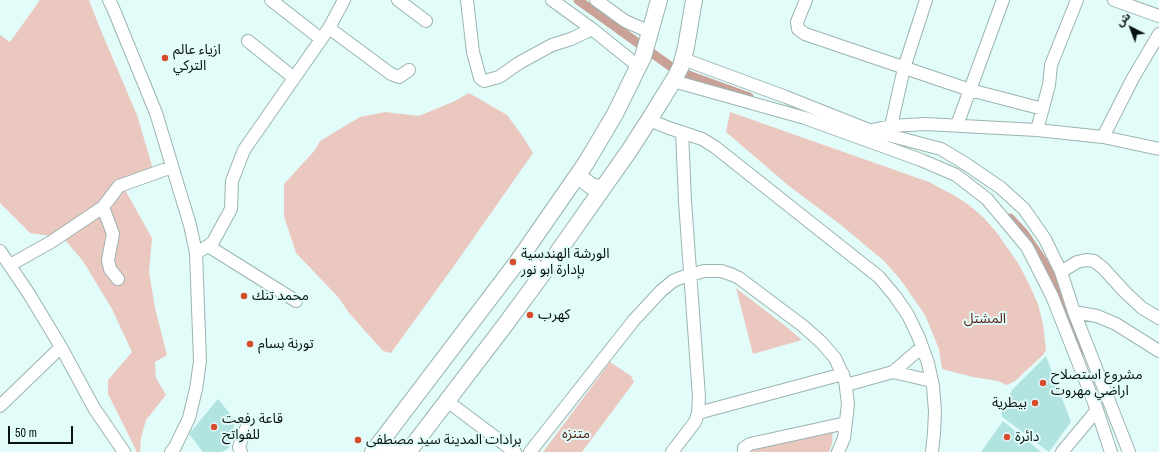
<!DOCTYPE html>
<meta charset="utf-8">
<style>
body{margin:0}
#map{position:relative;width:1159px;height:452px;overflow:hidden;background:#e2fcfa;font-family:"Archivo Narrow","Noto Sans Arabic",sans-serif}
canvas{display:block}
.north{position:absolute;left:1111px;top:8px;width:40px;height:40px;-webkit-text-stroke:3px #e2fcfa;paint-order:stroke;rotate:318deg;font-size:11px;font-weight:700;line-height:16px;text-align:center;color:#091212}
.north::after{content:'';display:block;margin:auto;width:14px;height:18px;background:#091212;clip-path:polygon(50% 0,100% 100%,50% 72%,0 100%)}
.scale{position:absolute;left:8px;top:426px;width:65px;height:18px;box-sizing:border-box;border:2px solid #091212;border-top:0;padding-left:5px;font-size:12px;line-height:14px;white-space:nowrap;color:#091212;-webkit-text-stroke:3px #e2fcfa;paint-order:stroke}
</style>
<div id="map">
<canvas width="1159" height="452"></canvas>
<div class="north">ش</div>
<div class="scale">50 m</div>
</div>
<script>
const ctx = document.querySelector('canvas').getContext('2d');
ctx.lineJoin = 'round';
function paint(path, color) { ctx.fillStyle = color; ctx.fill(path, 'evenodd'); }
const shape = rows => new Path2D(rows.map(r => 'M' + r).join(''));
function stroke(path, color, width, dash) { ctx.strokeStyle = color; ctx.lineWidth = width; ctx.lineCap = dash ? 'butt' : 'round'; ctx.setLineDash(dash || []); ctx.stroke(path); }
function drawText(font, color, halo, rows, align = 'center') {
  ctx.font = font + ' "Archivo Narrow","Noto Sans Arabic",sans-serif'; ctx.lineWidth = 4; ctx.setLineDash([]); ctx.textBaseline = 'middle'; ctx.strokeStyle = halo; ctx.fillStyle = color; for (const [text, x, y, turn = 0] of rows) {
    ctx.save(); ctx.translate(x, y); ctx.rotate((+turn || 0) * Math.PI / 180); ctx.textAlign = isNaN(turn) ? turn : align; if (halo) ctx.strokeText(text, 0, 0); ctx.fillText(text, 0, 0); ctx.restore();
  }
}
const green = shape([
 [40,0,89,0,99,26,137,115,153,169,124,188,152,238,149,272,155,308,167,355,155,362,156,378,166,395,146,420,141,438,140,452,137,452,108,394,108,380,132,352,112,309,83,261,65,240,51,236,30,233,0,203,0,35,10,42],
 [469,93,507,115,521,134,533,153,456,263,391,353,383,351,349,313,339,298,296,253,284,216,284,184,315,150,320,141,360,117,385,112,419,116,455,101],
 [730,112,929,182,955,196,969,205,984,218,997,233,1018,263,1028,282,1038,304,1043,324,1046,350,1043,355,1015,381,1007,385,998,381,973,377,942,369,939,349,925,315,900,279,884,261,841,225,789,186,726,132],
 [736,288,788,328,802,340,753,354],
 [610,362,631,376,634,382,582,452,543,452],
 [833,429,832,444,829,452,749,452,749,450]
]);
const canal = shape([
 [578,0,670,66,691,76,749,97],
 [1010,218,1024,233,1051,273,1080,352]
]);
const building = shape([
 [1046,356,1071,422,1049,452,1001,416,1012,390],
 [218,399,235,420,229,448,222,452,203,452,189,434],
 [1003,421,1041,452,981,452]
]);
const minor = shape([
 [109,0,113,8,156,113,190,225,196,253,200,361,196,389,189,418,175,447,171,452],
 [271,0,321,39],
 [398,0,426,21],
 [467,0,473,52,480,78,484,81,499,77,519,63,552,45,571,39,592,29],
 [552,0,592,29,638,66],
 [596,0,625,21,650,32],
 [806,0,797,22,798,29,805,34,970,90,1043,109],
 [1114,0,1159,16],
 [329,28,391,74,399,77,409,70],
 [248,41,294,78],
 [683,59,786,97,869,130,941,149,966,164,1001,188,1024,209,1045,239,1061,272,1074,312,1129,452],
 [673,81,805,118,921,160,956,175,987,199,1027,247,1052,296,1097,410,1111,452],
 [649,120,669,128,702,139,715,147,879,277,895,296,908,315,919,338,928,363,933,386,935,411,934,433,932,452],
 [957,125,1003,0],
 [891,126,904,68,926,0],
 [872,130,891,126,925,124,1037,130,1103,137,1159,149],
 [1037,130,1049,85,1051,65,1077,0],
 [1103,137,1133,78,1159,34],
 [103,207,113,234,108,260,110,269,118,279],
 [208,246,296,301],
 [0,251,29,294,61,347,94,408,124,452],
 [196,253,208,246,213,242,231,209,232,181,244,150,329,28,344,0],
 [10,265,51,242,103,207,119,186,172,167],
 [1061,272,1077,262,1086,260,1094,261,1103,268,1125,292,1142,308,1159,318],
 [1074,312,1097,316,1116,324,1159,351],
 [893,372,932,381],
 [846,385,893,372,922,347],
 [447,401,515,452],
 [0,406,61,347],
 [698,413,843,374],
 [241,452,239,447,243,435,247,427],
 [530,452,634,320,661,291,673,281,680,278,704,271,721,271,733,275,739,278,803,326,821,342,835,358,845,380,848,404,844,438,838,452],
 [672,452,695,422,698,413,699,397,685,201,682,132],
 [744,452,744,448,750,444,846,423],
 [1062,452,1097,410]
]);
const major = shape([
 [578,175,582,179,591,186,602,189],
 [518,261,529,263,534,266,541,276],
 [381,441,401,452],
 [373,452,518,261,586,163,615,114,643,57,659,0],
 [408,452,505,325,541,276,629,151,649,120,675,78,681,66,686,47,694,0]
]);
const markers = [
 [165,58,4,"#d54b2b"],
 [513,262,4,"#d54b2b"],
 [244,296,4,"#d54b2b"],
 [530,315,4,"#d54b2b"],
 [250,344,4,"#d54b2b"],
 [1043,383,4,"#d54b2b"],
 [1035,403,4,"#d54b2b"],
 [214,427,4,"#d54b2b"],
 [1007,437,4,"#d54b2b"],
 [358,440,4,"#d54b2b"]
];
const poiNames = [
 ["ازياء عالم",173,50],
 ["التركي",173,66],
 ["الورشة الهندسية",521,254],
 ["بإدارة ابو نور",521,270],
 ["محمد تنك",252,296],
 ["كهرب",538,315],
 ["تورنة بسام",258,344],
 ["مشروع استصلاح",1051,375],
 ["اراضي مهروت",1051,391],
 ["بيطرية",1027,403,"right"],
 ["قاعة رفعت",222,419],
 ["للفواتح",222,435],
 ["دائرة",1015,437],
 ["برادات المدينة سيد مصطفى",366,440]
];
const parkNames = [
 ["المشتل",985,319],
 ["متنزه",576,434]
];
paint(green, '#ebc8bf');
stroke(canal, '#caa197', 9);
paint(building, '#b1e3e0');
stroke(minor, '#9bb4b2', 14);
stroke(major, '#9bb4b2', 18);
stroke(minor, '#fff', 12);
stroke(major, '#fff', 16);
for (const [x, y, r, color] of markers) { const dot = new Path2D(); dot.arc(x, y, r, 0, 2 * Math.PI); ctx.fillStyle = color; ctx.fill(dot); stroke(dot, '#e2fcfa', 1.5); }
drawText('14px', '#091212', '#e2fcfa', poiNames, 'left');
drawText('14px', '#5a2519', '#e2fcfa', parkNames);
</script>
